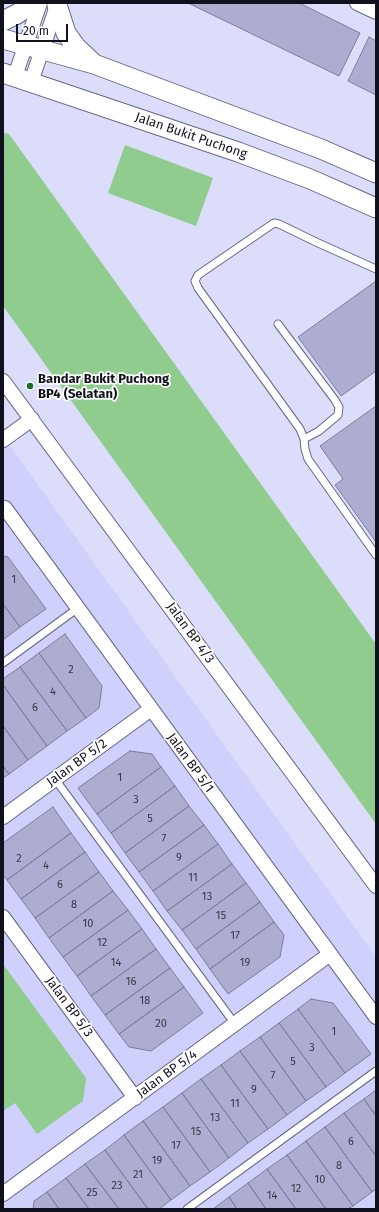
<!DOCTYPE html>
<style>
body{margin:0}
#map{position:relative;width:379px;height:1212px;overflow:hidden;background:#dcddfa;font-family:"Fira Sans",sans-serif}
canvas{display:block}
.frame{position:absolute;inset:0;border:4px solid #11111d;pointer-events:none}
.scale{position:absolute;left:16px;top:24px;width:52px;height:18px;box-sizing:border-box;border:2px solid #11111d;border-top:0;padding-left:5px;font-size:12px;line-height:14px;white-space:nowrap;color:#11111d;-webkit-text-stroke:3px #fff;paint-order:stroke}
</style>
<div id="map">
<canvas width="379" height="1212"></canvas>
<div class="frame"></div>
<div class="scale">20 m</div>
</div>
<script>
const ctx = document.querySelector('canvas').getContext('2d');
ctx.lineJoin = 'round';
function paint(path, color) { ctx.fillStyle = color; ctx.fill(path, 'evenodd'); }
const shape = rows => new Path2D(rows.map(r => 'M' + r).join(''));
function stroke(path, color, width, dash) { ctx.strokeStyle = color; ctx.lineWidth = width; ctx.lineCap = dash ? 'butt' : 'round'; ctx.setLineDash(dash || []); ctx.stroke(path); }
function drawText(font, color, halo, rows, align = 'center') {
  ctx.font = font + ' "Fira Sans",sans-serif'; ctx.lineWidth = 3.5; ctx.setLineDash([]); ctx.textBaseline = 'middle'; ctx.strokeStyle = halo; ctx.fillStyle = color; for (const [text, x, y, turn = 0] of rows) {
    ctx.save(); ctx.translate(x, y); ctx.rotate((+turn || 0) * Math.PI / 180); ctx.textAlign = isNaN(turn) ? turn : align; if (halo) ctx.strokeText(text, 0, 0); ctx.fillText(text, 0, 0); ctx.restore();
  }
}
const built = shape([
 [3,436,376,957,376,1209,3,1209]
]);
const green = shape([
 [3,133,9,134,376,644,376,824,3,306],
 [125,145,213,178,196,226,108,193],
 [3,964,86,1078,83,1101,37,1134,15,1103,3,1111]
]);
const building = shape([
 [188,3,299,3,360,33,339,76,188,3],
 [369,37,376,41,376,95,348,81,369,37],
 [376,281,376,371,341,396,298,337,376,281],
 [376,406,376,542,335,485,343,479,320,446,376,406],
 [3,556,8,557,46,609,20,627,3,604,3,556],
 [3,604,20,627,3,640,3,604],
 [65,634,102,686,99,708,86,718,39,653,65,634],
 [39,653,86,718,67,731,20,667,39,653],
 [20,667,67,731,47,746,3,685,3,679,20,667],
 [3,685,47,746,28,760,3,726,3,685],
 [3,726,28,760,9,774,3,766,3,726],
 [130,751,152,754,161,767,97,814,78,788,130,751],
 [3,766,9,774,3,778,3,766],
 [161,767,175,786,111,833,97,814,161,767],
 [175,786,189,806,125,853,111,833,175,786],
 [189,806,204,825,139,872,125,853,189,806],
 [53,807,71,833,7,880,3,875,3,843,53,807],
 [204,825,218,844,153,891,139,872,204,825],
 [71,833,85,852,21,899,7,880,71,833],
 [218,844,232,864,167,911,153,891,218,844],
 [85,852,99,872,35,918,21,899,85,852],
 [232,864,246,883,182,930,167,911,232,864],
 [99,872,113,891,49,938,35,918,99,872],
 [246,883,260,902,196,949,182,930,246,883],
 [113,891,128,910,63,957,49,938,113,891],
 [260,902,274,922,210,969,196,949,260,902],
 [128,910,142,929,77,976,63,957,128,910],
 [274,922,284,935,280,957,228,994,210,969,274,922],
 [142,929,156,949,91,996,77,976,142,929],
 [156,949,170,968,105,1015,91,996,156,949],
 [170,968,184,987,119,1034,105,1015,170,968],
 [184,987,203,1013,151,1051,129,1047,119,1034,184,987],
 [311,999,333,1003,371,1054,345,1073,298,1009,311,999],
 [298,1009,345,1073,326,1087,279,1023,298,1009],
 [279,1023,326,1087,306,1101,260,1037,279,1023],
 [260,1037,306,1101,287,1115,240,1051,260,1037],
 [240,1051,287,1115,268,1129,221,1065,240,1051],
 [221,1065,268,1129,248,1143,201,1079,221,1065],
 [201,1079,248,1143,229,1158,182,1093,201,1079],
 [376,1090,376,1116,364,1099,376,1090],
 [182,1093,229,1158,210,1172,163,1107,182,1093],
 [364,1099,376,1116,376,1156,344,1113,364,1099],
 [163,1107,210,1172,190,1186,143,1121,163,1107],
 [344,1113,376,1156,376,1189,372,1192,325,1127,344,1113],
 [143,1121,190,1186,171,1200,124,1135,143,1121],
 [325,1127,372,1192,353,1206,306,1141,325,1127],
 [124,1135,171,1200,159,1209,148,1209,105,1150,124,1135],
 [306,1141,353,1206,348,1209,326,1209,287,1155,306,1141],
 [105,1150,148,1209,119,1209,85,1164,105,1150],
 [287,1155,326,1209,296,1209,267,1169,287,1155],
 [85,1164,119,1209,89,1209,66,1178,85,1164],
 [267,1169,296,1209,266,1209,248,1183,267,1169],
 [66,1178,89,1209,59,1209,47,1192,66,1178],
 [248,1183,266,1209,237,1209,229,1197,248,1183],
 [47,1192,59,1209,33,1209,34,1201,47,1192],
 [229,1197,237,1209,213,1209,229,1197]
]);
const service = shape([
 [376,269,316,242,279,224,274,223,198,275,195,281,198,288,300,429,304,439,305,449,308,459,376,555],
 [278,324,335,400,339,407,338,415,319,431,304,439],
 [3,663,78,608],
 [55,779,235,1024],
 [187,1209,376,1071]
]);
const minor = shape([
 [357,3,376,12],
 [15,76,40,3],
 [31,82,58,3],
 [3,381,376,886],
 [3,440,32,419],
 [3,510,5,508,376,1017],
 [3,817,151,709],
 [3,917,135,1098],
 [3,1194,330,954]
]);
const secondary = shape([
 [57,5,66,33,76,47,93,63],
 [3,21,17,14,33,3],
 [3,39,94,64,321,149,376,173],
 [3,73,238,152,310,179,376,208]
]);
const markers = [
 [30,386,4,"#177220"]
];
const numberNames = [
 ["1",14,580],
 ["2",71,670],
 ["4",53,692],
 ["6",35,708],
 ["1",120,778],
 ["3",136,800],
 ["5",150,819],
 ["7",164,839],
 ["9",179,858],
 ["2",19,859],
 ["4",46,866],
 ["11",193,878],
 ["6",60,885],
 ["13",207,897],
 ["8",74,905],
 ["15",221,916],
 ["10",88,924],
 ["17",235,936],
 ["12",102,943],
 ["14",116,963],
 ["19",245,963],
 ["16",131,982],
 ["18",145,1001],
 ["20",161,1024],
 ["1",334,1032],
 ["3",312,1048],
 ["5",293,1062],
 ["7",273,1076],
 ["9",254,1090],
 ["11",235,1104],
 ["13",215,1118],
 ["15",196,1132],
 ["6",351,1142],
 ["17",176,1146],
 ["19",157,1161],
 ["8",339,1166],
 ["21",138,1175],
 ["10",320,1180],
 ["23",117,1186],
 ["12",296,1189],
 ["25",92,1193],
 ["14",272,1196]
];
const streetNames = [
 ["Jalan Bukit Puchong",191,136,19],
 ["Jalan BP 4/3",190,633,54],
 ["Jalan BP 5/2",77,763,-36],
 ["Jalan BP 5/1",190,763,54],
 ["Jalan BP 5/3",69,1007,54],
 ["Jalan BP 5/4",167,1074,-36]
];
const poiNames = [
 ["Bandar Bukit Puchong",38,379],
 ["BP4 (Selatan)",38,394]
];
paint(built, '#cfd0fb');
paint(green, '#8fcc8e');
paint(building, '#acadd0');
stroke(building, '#7c7d9d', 1);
stroke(service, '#656685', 9);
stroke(minor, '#656685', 16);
stroke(secondary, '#656685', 21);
stroke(service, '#fff', 7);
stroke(minor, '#fff', 14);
stroke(secondary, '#fff', 19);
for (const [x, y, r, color] of markers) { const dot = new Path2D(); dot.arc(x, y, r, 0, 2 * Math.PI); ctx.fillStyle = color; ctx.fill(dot); stroke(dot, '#fff', 1.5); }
drawText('11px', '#38384a', null, numberNames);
drawText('13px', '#11111d', '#fff', streetNames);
drawText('bold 13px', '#11111d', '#fff', poiNames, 'left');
</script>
